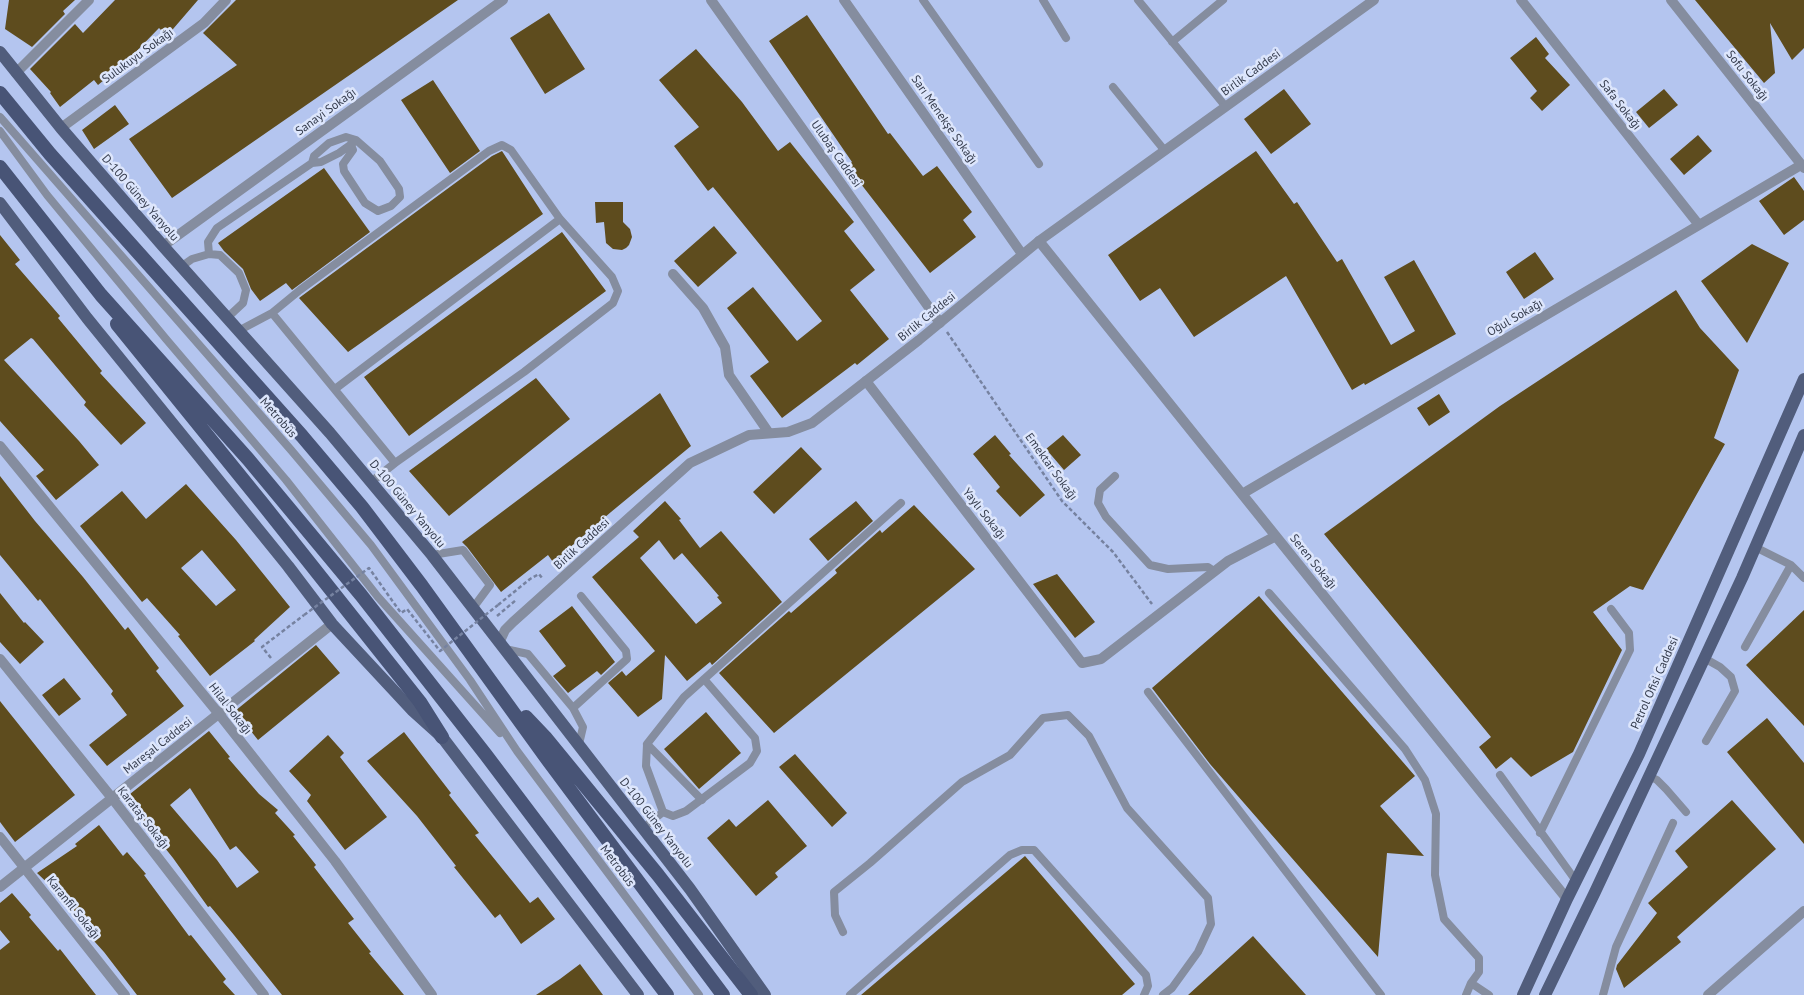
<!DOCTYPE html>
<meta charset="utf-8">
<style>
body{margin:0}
canvas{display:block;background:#b4c5ef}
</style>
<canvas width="1804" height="995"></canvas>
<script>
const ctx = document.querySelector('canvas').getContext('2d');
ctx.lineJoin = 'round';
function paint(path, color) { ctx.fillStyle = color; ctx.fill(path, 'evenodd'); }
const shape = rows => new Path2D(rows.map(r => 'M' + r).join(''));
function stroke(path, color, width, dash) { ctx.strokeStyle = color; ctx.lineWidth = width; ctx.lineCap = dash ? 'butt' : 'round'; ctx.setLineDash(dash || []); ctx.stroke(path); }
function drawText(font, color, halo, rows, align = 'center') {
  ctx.font = font + ' "PT Sans",sans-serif'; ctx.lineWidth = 5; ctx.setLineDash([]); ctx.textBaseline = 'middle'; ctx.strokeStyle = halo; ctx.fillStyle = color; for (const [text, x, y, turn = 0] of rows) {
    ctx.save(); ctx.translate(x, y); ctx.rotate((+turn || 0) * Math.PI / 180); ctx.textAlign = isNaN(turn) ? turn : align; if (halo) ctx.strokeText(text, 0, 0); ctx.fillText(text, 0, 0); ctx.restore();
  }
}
const building = shape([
 [9,0,75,0,63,11,65,14,32,47,5,29],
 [115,0,198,0,167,36,159,28,127,61,98,85,94,80,60,107,50,93,51,92,30,69,75,24,83,33],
 [236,0,458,0,172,198,129,139,237,65,203,33],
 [1695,0,1804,0,1804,48,1792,60,1770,23,1775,73,1764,83],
 [549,13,585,69,545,94,510,38],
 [807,15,888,134,890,133,923,176,937,166,972,212,963,220,976,237,930,273,847,166,852,162,769,41],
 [1536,37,1549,54,1545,58,1570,85,1542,111,1530,98,1537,91,1510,58],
 [696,49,742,102,778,151,790,142,854,222,844,231,875,270,850,290,889,339,857,365,855,363,782,418,750,376,769,362,727,308,753,287,797,341,822,321,713,187,708,191,674,146,699,127,659,80],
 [433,80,480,151,450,173,401,100],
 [1284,89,1311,124,1271,154,1244,119],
 [1664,89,1678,105,1649,128,1636,112],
 [115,105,129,124,94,149,82,130],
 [1698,135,1712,151,1684,175,1670,159],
 [502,151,543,214,348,352,299,298,492,156],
 [1256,151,1294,204,1297,202,1337,262,1342,259,1391,345,1415,331,1384,277,1414,260,1456,334,1365,385,1364,383,1352,390,1286,276,1194,337,1160,288,1140,301,1108,255],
 [324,168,370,232,292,290,286,283,260,301,251,289,243,269,224,251,218,243],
 [1794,177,1804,191,1804,220,1784,235,1759,201],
 [595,202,623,202,623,222,630,229,632,237,629,245,626,248,622,250,613,249,606,243,604,222,596,223],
 [714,226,737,253,698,287,674,261],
 [562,232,606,291,409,436,364,377],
 [0,235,20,260,15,264,60,316,58,318,102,371,100,373,146,423,121,445,84,405,86,402,33,339,31,338,4,360,79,441,99,465,56,500,36,476,44,470,0,421],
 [1752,244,1789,263,1747,343,1701,281],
 [1535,252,1554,279,1524,299,1506,272],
 [1676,290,1700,328,1739,370,1714,438,1725,444,1643,590,1630,586,1593,612,1622,650,1573,752,1531,777,1511,757,1496,769,1479,747,1491,737,1324,534,1500,406],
 [536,378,570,419,449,516,409,471],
 [660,393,691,446,611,512,553,562,548,555,501,592,467,547,462,542],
 [1439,394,1450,412,1429,426,1417,408],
 [995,435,1011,454,1009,455,1045,495,1020,517,996,491,1000,487,973,454],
 [1063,435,1081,455,1064,470,1046,449],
 [801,447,822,469,774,514,753,492],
 [0,476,35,521,83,577,125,630,128,627,159,668,156,671,184,706,107,766,89,745,127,715,111,694,113,691,40,599,38,601,0,555],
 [186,484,236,540,290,607,254,640,255,641,210,676,178,636,180,635,147,598,142,602,80,526,122,491,146,519],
 [202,550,236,590,216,606,181,568],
 [665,501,681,519,679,520,700,548,721,531,782,602,712,665,710,662,687,681,665,655,662,699,638,717,608,683,622,671,626,676,655,651,592,577,639,537,633,531],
 [659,540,674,560,682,553,719,596,717,597,722,603,696,624,640,558],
 [856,501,873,521,828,561,809,539],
 [914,505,975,569,774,733,719,673,789,611,791,613,837,573,835,570,880,530,882,533],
 [1057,574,1095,622,1075,638,1033,584],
 [0,593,24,623,25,622,44,642,20,664,0,642],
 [1259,596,1415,776,1380,806,1424,856,1387,853,1378,957,1210,764,1152,688],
 [572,606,615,662,601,675,597,671,568,693,553,676,566,666,539,631],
 [1804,610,1804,726,1746,665],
 [316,645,340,673,258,740,235,711],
 [64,678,81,699,59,716,42,695],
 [0,701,75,795,15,842,0,822],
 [706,712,741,753,699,789,664,749],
 [1767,718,1804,763,1804,844,1727,752],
 [209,731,230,757,228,758,259,794,278,810,275,813,295,835,293,836,316,865,314,867,354,919,348,923,371,952,369,953,404,995,282,995,234,935,210,906,208,907,173,858,125,798],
 [190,788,230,850,236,846,259,872,237,888,217,860,170,805],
 [404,732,451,793,449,795,479,833,475,835,530,903,538,897,555,919,521,944,500,914,495,918,454,867,456,866,417,816,367,761],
 [328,735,344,753,340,757,387,817,345,850,307,801,311,795,289,771],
 [795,754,847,813,832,827,779,767],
 [768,800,807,846,775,873,778,877,756,896,707,838,729,819,736,827],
 [1732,800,1776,849,1677,937,1681,942,1624,988,1616,969,1617,965,1657,913,1648,903,1688,867,1675,851],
 [99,825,123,856,127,852,146,874,144,875,189,936,191,935,226,979,223,982,235,995,137,995,104,952,85,931,88,928,59,894,37,873,77,846,75,844],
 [1025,856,1135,984,1122,995,861,995],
 [12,893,31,915,29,917,58,951,60,949,96,995,0,995,0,950,10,942,0,930,0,903],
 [1253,936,1306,995,1188,995],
 [580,964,603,995,536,995,560,979]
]);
const path = shape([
 [947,332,1062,501,1113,552,1152,604],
 [498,605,530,579,539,574,542,578],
 [497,616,516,600],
 [271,658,262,647,304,615]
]);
const service = shape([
 [923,0,1039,164],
 [1043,0,1066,38],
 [1138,0,1226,107],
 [1172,42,1223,0],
 [1113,87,1165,151],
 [0,117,291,450,371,545,470,680,517,751,699,995],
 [0,131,47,195,166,339,286,480,378,597,500,733],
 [312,163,314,156,329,143,346,137,356,140,380,161,399,189,400,197,391,206,378,211,365,203,344,171,343,164,353,150,351,145],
 [209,254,208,242,217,228,312,163,321,162,339,153,353,143],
 [182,266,192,259,209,254,220,255,239,273,246,290,243,303,228,317],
 [272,313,395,463],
 [240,330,272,313,300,290,489,151,502,145,511,150,560,219,612,277,618,291,613,303,524,372,395,463,371,482],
 [335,389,560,219],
 [1115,476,1100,490,1098,503,1106,517,1150,565,1168,569,1208,567,1214,571],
 [1755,547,1791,565,1804,578],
 [432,555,463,550,490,585,473,608],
 [1269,593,1405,749,1425,780,1436,814,1435,875,1444,919,1479,958,1479,972,1471,983],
 [1745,647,1791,565],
 [505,649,528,654,573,708,583,727,579,744],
 [1704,658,1720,667,1731,677,1735,691,1706,741],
 [1148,692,1381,995],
 [573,708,627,659,626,651,581,596],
 [647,744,702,800],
 [1500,775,1576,881],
 [1649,776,1657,780,1666,789,1686,812],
 [663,812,673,816,686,811,750,763,757,751,755,738,704,679],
 [642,829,663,812,646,766,647,744,684,697,901,503],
 [1540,833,1630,650,1629,633,1611,609],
 [843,932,835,915,834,892,870,863,962,782,1010,755,1043,718,1068,715,1089,736,1127,808,1208,898,1211,924,1198,952,1172,988,1163,995],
 [850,995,1010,855,1022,850,1034,850,1146,975,1148,986,1144,995],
 [1466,995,1471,983,1489,995],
 [1603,995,1616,947,1673,823]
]);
const pedestrian = shape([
 [0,887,332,624]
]);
const minor = shape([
 [711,0,940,323],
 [844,0,1022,254],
 [1521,0,1699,225],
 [1671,0,1804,168],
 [16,73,89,0],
 [61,128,204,23,226,0],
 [1039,241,1567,899],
 [163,246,503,0],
 [673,274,703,308,725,347,729,375,769,433],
 [866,381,1082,663,1101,659,1228,561,1276,536],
 [0,446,219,714,335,861,432,995],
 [1242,494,1801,165],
 [0,659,112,798,264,995],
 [0,837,125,995],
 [1708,995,1804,911]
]);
const tertiary = shape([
 [500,641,505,630,513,622,690,463,749,435,788,432,812,423,919,340,1039,241,1374,0]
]);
const primary = shape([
 [0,52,61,128,163,246,330,433,432,555,690,889,765,995],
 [0,203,87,318,288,566,332,624,412,710,442,737,638,995],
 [1523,995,1567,899,1639,754,1804,379],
 [1545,995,1595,892,1742,578,1804,435]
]);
const trunk = shape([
 [0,93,50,154,302,436,362,507,422,586,547,759,723,995],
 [0,167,101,295,248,459,361,595,486,755,667,995],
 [117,324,262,503,420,702,442,737],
 [526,717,545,737,658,875,751,995]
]);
const pathBridge = shape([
 [304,615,369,568,401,613,407,609,440,651,498,605]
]);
const streetNames = [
 ["Sulukuyu Sokağı",138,56,-36],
 ["Birlik Caddesi",1251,73,-36],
 ["Sofu Sokağı",1747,76,52],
 ["Safa Sokağı",1620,105,52],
 ["Sanayi Sokağı",326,112,-36],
 ["Sarı Menekşe Sokağı",944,120,55],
 ["Ulubaş Caddesi",836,154,55],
 ["D-100 Güney Yanyolu",140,198,49],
 ["Birlik Caddesi",927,317,-39],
 ["Oğul Sokağı",1515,318,-30],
 ["Metrobüs",278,418,49],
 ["Emektar Sokağı",1051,467,54],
 ["D-100 Güney Yanyolu",407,504,50],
 ["Yaylı Sokağı",984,514,52],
 ["Birlik Caddesi",582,544,-42],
 ["Seren Sokağı",1313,562,51],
 ["Petrol Ofisi Caddesi",1655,683,-66],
 ["Hilal Sokağı",230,709,52],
 ["Mareşal Caddesi",158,746,-38],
 ["Karataş Sokağı",143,818,52],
 ["D-100 Güney Yanyolu",656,823,52],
 ["Metrobüs",617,866,53],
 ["Karanfil Sokağı",73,908,51]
];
paint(building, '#5e4c1e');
stroke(path, '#7682a0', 2.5, [4, 2.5]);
stroke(service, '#858d9f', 8);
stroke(pedestrian, '#858d9f', 10);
stroke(minor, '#858d9f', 10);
stroke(tertiary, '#858d9f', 10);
stroke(primary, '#515d7c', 12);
stroke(trunk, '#485476', 14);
stroke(pathBridge, '#7682a0', 2.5, [4, 2.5]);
drawText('12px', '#353c4d', '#dde6fc', streetNames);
</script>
